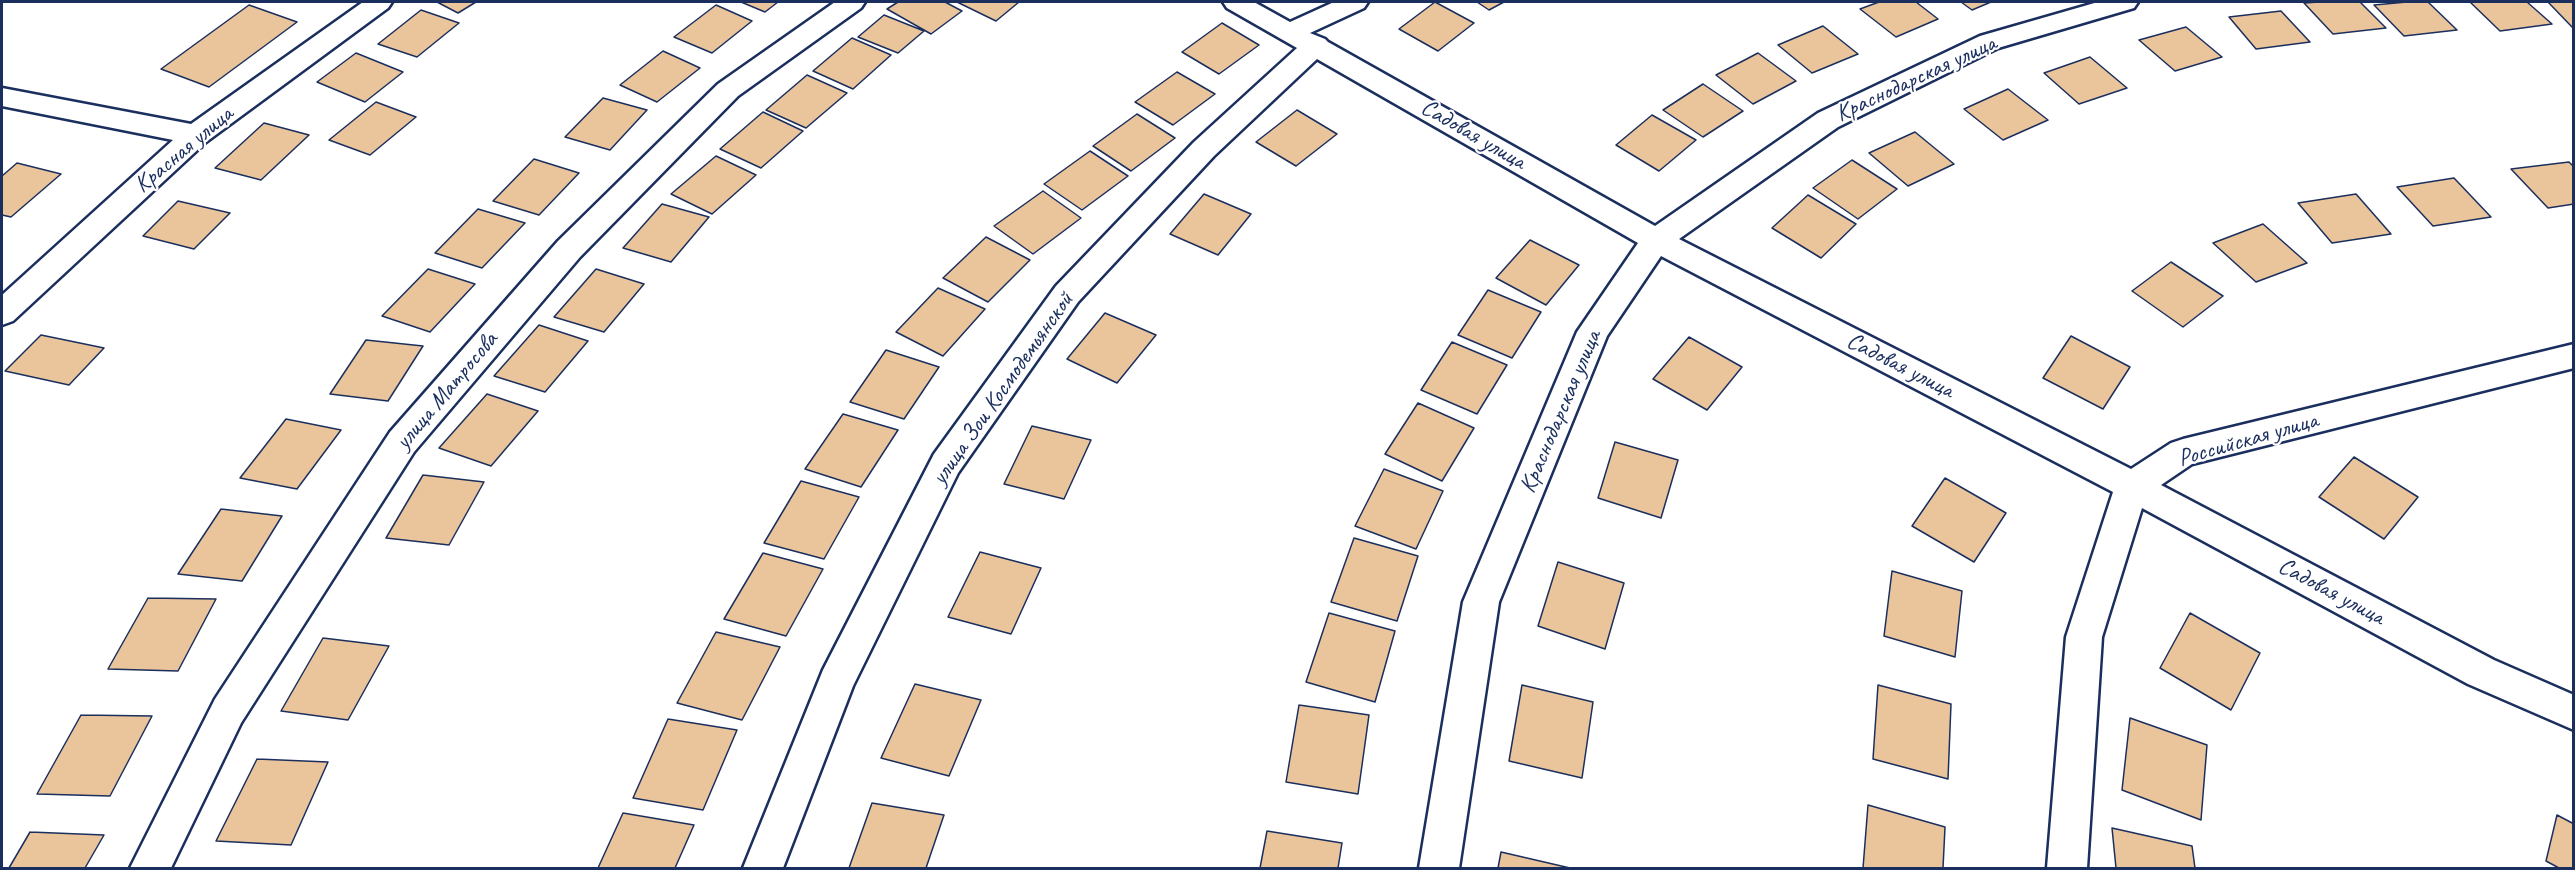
<!DOCTYPE html>
<meta charset="utf-8">
<style>
body{margin:0}
#map{position:relative;width:2575px;height:870px;overflow:hidden;background:#fff;font-family:Caveat,sans-serif}
canvas{display:block}
.frame{position:absolute;inset:0;border:3px solid #1b2f5e;pointer-events:none}
</style>
<div id="map">
<canvas width="2575" height="870"></canvas>
<div class="frame"></div>
</div>
<script>
const ctx = document.querySelector('canvas').getContext('2d');
ctx.lineJoin = 'round';
function paint(path, color) { ctx.fillStyle = color; ctx.fill(path, 'evenodd'); }
const shape = rows => new Path2D(rows.map(r => 'M' + r).join(''));
function stroke(path, color, width, dash) { ctx.strokeStyle = color; ctx.lineWidth = width; ctx.lineCap = dash ? 'butt' : 'round'; ctx.setLineDash(dash || []); ctx.stroke(path); }
function drawText(font, color, halo, rows, align = 'center') {
  ctx.font = font + ' Caveat,sans-serif'; ctx.lineWidth = 4.5; ctx.setLineDash([]); ctx.textBaseline = 'middle'; ctx.strokeStyle = halo; ctx.fillStyle = color; for (const [text, x, y, turn = 0] of rows) {
    ctx.save(); ctx.translate(x, y); ctx.rotate((+turn || 0) * Math.PI / 180); ctx.textAlign = isNaN(turn) ? turn : align; if (halo) ctx.strokeText(text, 0, 0); ctx.fillText(text, 0, 0); ctx.restore();
  }
}
const building = shape([
 [437,2,476,2,458,13,437,2],
 [741,2,778,2,765,12,741,2],
 [898,2,945,2,962,11,931,34,887,9,898,2],
 [957,2,1019,2,996,21,957,2],
 [1435,2,1474,23,1438,51,1399,29,1435,2],
 [1477,2,1504,2,1489,10,1477,2],
 [1879,2,1916,2,1938,19,1896,37,1860,9,1879,2],
 [1961,2,1991,2,1972,10,1961,2],
 [2319,2,2360,2,2386,28,2333,34,2304,3,2319,2],
 [2407,2,2428,2,2457,30,2404,36,2374,5,2407,2],
 [2470,2,2527,2,2552,24,2500,31,2470,2],
 [2548,2,2574,2,2574,27,2572,27,2548,2],
 [249,5,297,22,209,87,161,69,249,5],
 [716,5,752,21,712,53,674,37,716,5],
 [421,10,459,23,417,57,378,44,421,10],
 [2281,11,2310,42,2256,49,2229,17,2281,11],
 [884,15,924,31,898,53,858,37,884,15],
 [1222,23,1259,45,1219,74,1182,52,1222,23],
 [1823,26,1858,54,1812,73,1778,45,1823,26],
 [2186,27,2222,57,2175,71,2139,40,2186,27],
 [852,38,891,55,853,89,813,71,852,38],
 [663,51,700,68,657,102,620,85,663,51],
 [356,53,403,72,365,102,317,82,356,53],
 [1758,53,1796,81,1753,104,1716,75,1758,53],
 [2090,57,2127,88,2079,104,2044,73,2090,57],
 [1177,72,1215,94,1173,125,1135,102,1177,72],
 [807,75,847,93,806,128,766,110,807,75],
 [1703,84,1743,111,1703,137,1663,110,1703,84],
 [2008,89,2048,120,2003,140,1964,109,2008,89],
 [603,98,647,110,610,150,565,137,603,98],
 [376,102,416,117,370,155,329,140,376,102],
 [1297,110,1337,134,1296,166,1256,142,1297,110],
 [763,112,803,131,761,168,720,149,763,112],
 [1137,114,1175,138,1131,171,1093,146,1137,114],
 [1652,115,1696,140,1659,171,1616,145,1652,115],
 [264,123,309,135,261,180,215,168,264,123],
 [1915,132,1954,164,1908,186,1869,153,1915,132],
 [1090,151,1128,176,1082,210,1044,184,1090,151],
 [716,156,756,175,712,214,671,194,716,156],
 [534,159,579,173,539,215,493,201,534,159],
 [1852,160,1897,189,1858,219,1813,188,1852,160],
 [2569,162,2574,167,2574,204,2548,208,2511,169,2569,162],
 [17,163,61,174,11,217,2,215,2,176,17,163],
 [2454,178,2491,217,2433,226,2397,187,2454,178],
 [1043,191,1081,218,1033,254,994,226,1043,191],
 [1204,194,1251,214,1218,255,1170,234,1204,194],
 [2356,194,2391,234,2332,243,2298,203,2356,194],
 [1808,195,1856,224,1821,258,1772,228,1808,195],
 [178,201,230,213,194,249,143,236,178,201],
 [662,204,709,217,671,262,623,248,662,204],
 [478,209,525,223,482,268,435,253,478,209],
 [2263,224,2307,263,2256,282,2213,243,2263,224],
 [986,237,1030,260,988,302,943,278,986,237],
 [1530,240,1579,265,1546,305,1496,278,1530,240],
 [2171,262,2223,296,2183,327,2132,291,2171,262],
 [428,269,475,284,430,332,382,316,428,269],
 [596,269,644,284,604,332,554,317,596,269],
 [938,288,985,309,943,356,896,332,938,288],
 [1488,290,1541,312,1512,358,1458,335,1488,290],
 [1105,313,1156,335,1117,383,1067,359,1105,313],
 [539,325,588,341,545,392,494,376,539,325],
 [41,335,104,348,69,385,5,371,41,335],
 [2071,336,2130,367,2103,409,2043,378,2071,336],
 [1689,337,1742,367,1707,410,1653,379,1689,337],
 [366,340,423,346,388,401,330,394,366,340],
 [1452,342,1507,365,1477,414,1421,390,1452,342],
 [886,350,939,367,904,419,850,402,886,350],
 [487,394,538,411,491,466,439,448,487,394],
 [1418,403,1474,428,1442,481,1385,454,1418,403],
 [843,414,898,430,861,487,805,469,843,414],
 [286,419,341,430,297,489,240,478,286,419],
 [1032,426,1091,440,1064,499,1004,484,1032,426],
 [1615,442,1678,460,1661,518,1598,498,1615,442],
 [2354,457,2418,497,2384,539,2319,497,2354,457],
 [1384,469,1443,491,1416,549,1355,526,1384,469],
 [423,475,484,482,449,545,386,538,423,475],
 [1945,478,2006,513,1974,562,1912,526,1945,478],
 [801,481,859,497,824,559,764,543,801,481],
 [221,509,282,516,242,581,178,574,221,509],
 [1354,538,1418,556,1397,621,1331,602,1354,538],
 [980,552,1041,568,1011,634,948,617,980,552],
 [763,553,823,569,786,636,724,619,763,553],
 [1558,562,1624,583,1605,649,1538,626,1558,562],
 [1892,571,1962,591,1955,657,1884,636,1892,571],
 [148,598,216,599,178,671,108,669,148,598],
 [1329,613,1395,631,1375,702,1306,682,1329,613],
 [2190,613,2260,653,2231,710,2160,668,2190,613],
 [716,632,780,647,742,720,677,703,716,632],
 [323,638,389,646,348,720,281,711,323,638],
 [915,684,981,700,949,776,881,758,915,684],
 [1522,685,1593,702,1582,778,1509,761,1522,685],
 [1878,685,1951,704,1948,779,1873,759,1878,685],
 [1299,705,1369,715,1358,794,1286,782,1299,705],
 [81,715,152,716,110,796,37,794,81,715],
 [2130,718,2207,745,2201,820,2122,790,2130,718],
 [668,719,737,730,703,810,633,798,668,719],
 [257,759,328,762,291,845,216,841,257,759],
 [872,803,944,815,926,868,849,868,872,803],
 [1868,805,1945,827,1943,868,1863,868,1868,805],
 [623,813,694,825,675,868,598,868,623,813],
 [2557,815,2574,824,2574,868,2559,868,2546,861,2557,815],
 [2112,828,2192,846,2195,868,2116,868,2112,828],
 [1267,831,1342,843,1338,868,1260,868,1267,831],
 [30,832,104,835,85,868,9,868,30,832],
 [1501,852,1570,868,1498,868,1501,852]
]);
const minor = shape([
 [363,2,392,2,388,8,206,142,13,321,2,325,2,295,173,140,2,106,2,88,191,124,363,2],
 [835,2,865,2,861,8,738,96,580,257,414,452,241,723,171,868,130,868,215,699,390,432,558,241,718,84,835,2],
 [1223,2,1254,2,1290,22,1334,2,1368,2,1364,8,1310,33,1325,39,1328,42,1655,226,1818,113,1980,36,2098,2,2138,2,2134,8,1998,48,1838,127,1679,239,2131,469,2171,443,2183,439,2574,344,2574,368,2192,464,2161,485,2494,660,2574,695,2574,730,2468,684,2142,508,2102,637,2087,868,2047,868,2066,637,2113,492,1661,256,1607,336,1499,602,1459,868,1419,868,1463,602,1577,332,1638,243,1317,59,1214,156,1078,302,958,473,853,686,783,868,743,868,823,670,934,454,1056,286,1194,142,1297,48,1227,8,1223,2]
]);
const streetNames = [
 ["Краснодарская улица",1916,79,-25],
 ["Садовая улица",1473,135,30],
 ["Красная улица",184,150,-40],
 ["Садовая улица",1900,366,27],
 ["улица Зои Космодемьянской",1003,389,-55],
 ["улица Матросова",447,391,-50],
 ["Краснодарская улица",1561,412,-67],
 ["Российская улица",2248,440,-16],
 ["Садовая улица",2331,592,28]
];
paint(building, '#eac59b');
stroke(building, '#1b2f5e', 1.5);
stroke(minor, '#1b2f5e', 5);
paint(minor, '#fff');
drawText('24px', '#1b2f5e', '#fff', streetNames);
</script>
